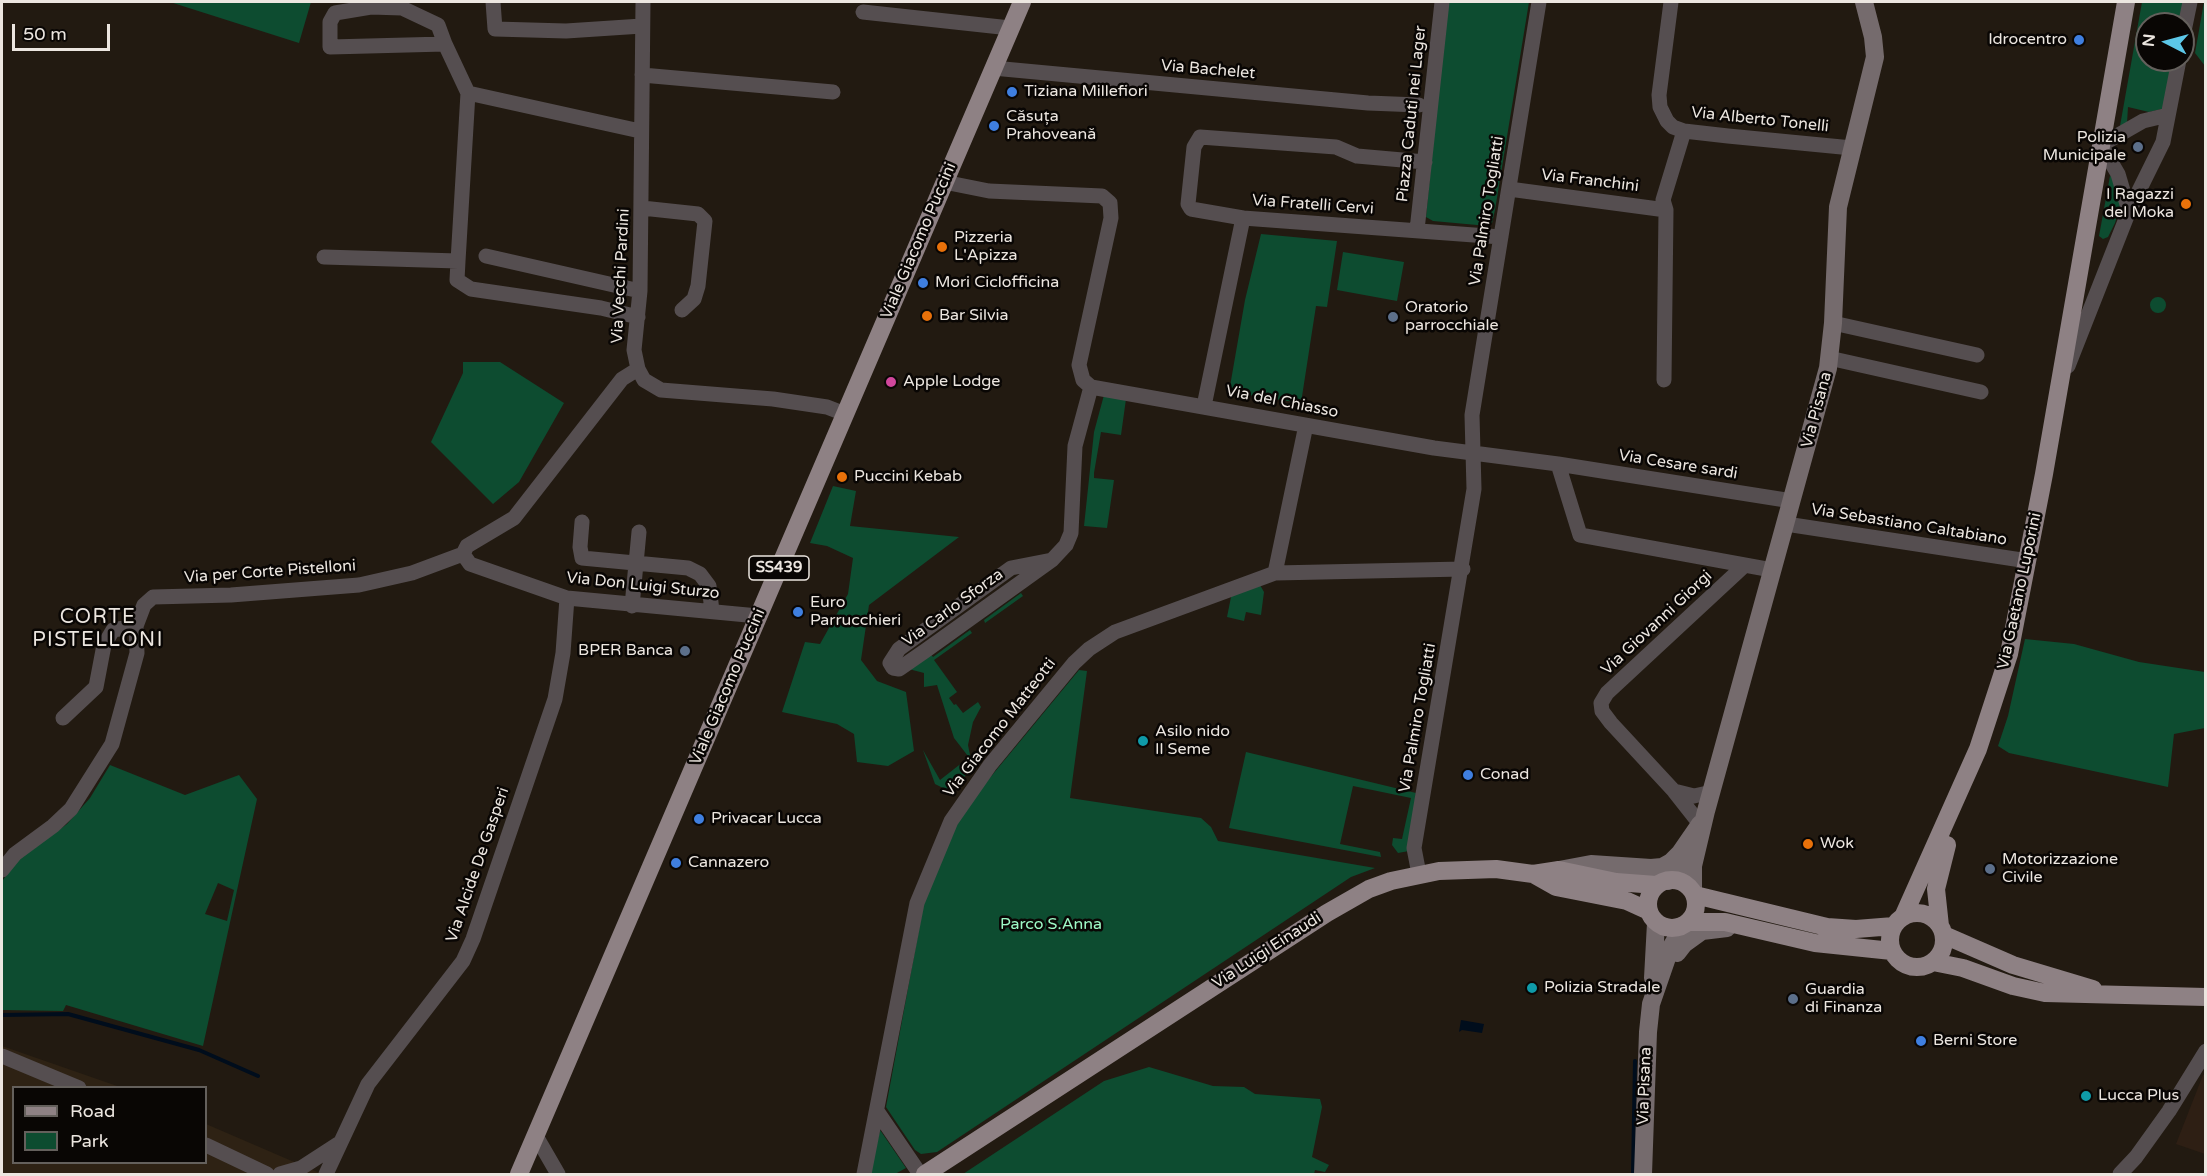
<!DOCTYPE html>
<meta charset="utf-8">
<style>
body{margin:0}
#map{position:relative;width:2207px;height:1176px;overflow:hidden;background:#221a11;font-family:"Varela Round",sans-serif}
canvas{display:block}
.frame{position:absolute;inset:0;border:3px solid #ece6e0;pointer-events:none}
.legend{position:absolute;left:12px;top:1086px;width:195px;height:78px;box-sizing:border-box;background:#090604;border:2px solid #64605c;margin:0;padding:8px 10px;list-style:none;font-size:18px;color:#ece6e0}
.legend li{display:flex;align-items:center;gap:12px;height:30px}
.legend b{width:30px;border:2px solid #64605c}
.north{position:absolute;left:2135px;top:12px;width:60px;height:60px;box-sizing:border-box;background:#090604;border:2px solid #64605c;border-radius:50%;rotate:276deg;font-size:16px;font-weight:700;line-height:24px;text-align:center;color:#ece6e0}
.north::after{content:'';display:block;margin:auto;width:21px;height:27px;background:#5cc7e8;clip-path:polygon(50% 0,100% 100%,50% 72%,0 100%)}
.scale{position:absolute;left:12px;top:24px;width:98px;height:27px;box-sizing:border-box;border:3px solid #ece6e0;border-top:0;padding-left:8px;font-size:18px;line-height:21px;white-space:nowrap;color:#ece6e0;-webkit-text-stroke:4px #090604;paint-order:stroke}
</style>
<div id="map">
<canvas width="2207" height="1176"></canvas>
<div class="frame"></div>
<ul class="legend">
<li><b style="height:8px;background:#8e8184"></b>Road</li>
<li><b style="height:16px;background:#0d4c30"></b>Park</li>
</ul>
<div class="north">N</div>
<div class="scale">50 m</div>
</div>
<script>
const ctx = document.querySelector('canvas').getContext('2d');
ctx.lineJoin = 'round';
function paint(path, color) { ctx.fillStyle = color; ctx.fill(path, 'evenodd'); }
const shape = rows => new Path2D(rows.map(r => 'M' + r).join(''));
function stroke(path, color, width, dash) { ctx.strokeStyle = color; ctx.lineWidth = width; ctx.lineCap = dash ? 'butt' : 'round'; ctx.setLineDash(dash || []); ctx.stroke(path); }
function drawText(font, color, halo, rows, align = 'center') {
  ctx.font = font + ' "Varela Round",sans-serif'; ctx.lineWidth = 5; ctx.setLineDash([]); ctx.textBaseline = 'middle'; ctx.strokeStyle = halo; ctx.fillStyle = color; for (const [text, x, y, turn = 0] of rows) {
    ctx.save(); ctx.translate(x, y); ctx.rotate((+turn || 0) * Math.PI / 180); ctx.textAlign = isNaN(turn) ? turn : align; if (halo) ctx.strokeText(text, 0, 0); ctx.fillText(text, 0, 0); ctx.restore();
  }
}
const built = shape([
 [2,1046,120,1087,14,1088,14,1162,206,1162,206,1124,322,1174,2,1174]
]);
const education = shape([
 [2203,1075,2206,1075,2205,1154,2176,1144]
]);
const green = shape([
 [170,2,311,2,299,43],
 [1447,2,1529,2,1495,210,1492,223,1488,226,1433,221,1426,217],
 [2142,2,2187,2,2182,24,2147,24,2147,60,2176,60,2166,108,2149,112,2128,107,2127,123,2120,126],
 [2204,2,2206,2,2205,66,2195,53],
 [2110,176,2114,177,2121,203,2115,223,2108,237,2103,239,2099,236],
 [1261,234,1337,241,1327,307,1316,306,1301,403,1229,392,1245,300],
 [1343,252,1404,262,1397,301,1337,290],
 '2150 305a8 8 0 1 1 16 0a8 8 0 1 1-16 0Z',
 [463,362,500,362,564,403,519,482,493,504,431,442,463,373],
 [1104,395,1126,399,1121,435,1101,432,1094,473,1094,478,1114,480,1107,528,1084,526,1094,432],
 [833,486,856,491,850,526,959,537,869,605,861,660,877,681,906,692,914,751,888,766,857,762,854,734,837,724,782,712,805,642,820,644,848,594,853,558,827,546,810,543],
 [1260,585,1264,592,1261,615,1246,612,1244,621,1227,617,1232,592],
 [1021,593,1023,596,985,623,984,620],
 [970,630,972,633,934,660,957,692,949,698,954,705,956,704,963,713,978,702,981,707,973,722,968,745,971,760,954,738,937,685,924,687,924,673,905,668,902,675,896,672,928,651,933,657],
 [2025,639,2074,644,2139,662,2205,672,2205,728,2174,734,2168,787,2009,753,1998,746,2008,716],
 [1079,670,1087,671,1070,798,1201,818,1211,827,1218,841,1375,868,1351,877,937,1152,921,1154,915,1150,886,1107,924,902,948,836,979,791],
 [923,750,940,780,963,762,970,769,953,793,935,784],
 [1246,752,1416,793,1409,851,1398,853,1392,845,1393,838,1402,839,1411,798,1353,786,1340,844,1380,852,1381,857,1229,828],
 [110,765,185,795,239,775,257,799,203,1046,66,1005,63,1011,2,1010,2,881,18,860,67,824,90,798],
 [218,883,234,890,227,921,205,914],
 [1149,1067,1213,1086,1244,1087,1255,1094,1320,1099,1322,1107,1312,1157,1329,1165,1325,1172,1315,1170,1314,1174,963,1174,1104,1081],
 [880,1130,906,1168,895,1174,870,1174]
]);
const water = shape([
 [1461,1020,1484,1024,1482,1033,1462,1030,1459,1032]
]);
const stream = shape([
 [2,1015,68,1014,199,1050,258,1076],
 [1633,1174,1635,1061]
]);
const minor = shape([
 [493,2,495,29,566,31,642,26],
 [643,2,640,291,634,350,638,369,644,380,661,390,773,399,827,407,845,414],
 [1671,2,1659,95,1660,107,1667,121,1673,127,1684,131,1728,136,1852,148],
 [863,12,1010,28],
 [2183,36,2190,2],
 [445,44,438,25,402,8,371,7,335,13,330,22,330,47,445,44,468,93,640,131],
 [993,68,1368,103,1419,105],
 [642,75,833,92],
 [944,182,989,191,1102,196,1110,203,1111,218,1079,365,1083,380,1091,387,1434,448,1558,464,1580,535,1772,570],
 [1509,189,1666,210],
 [642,208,698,214,705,221,698,286,694,299,682,310],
 [2129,211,2118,174,2101,145,2143,121,2168,115],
 [1243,218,1191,209,1188,204,1194,147,1200,137,1336,147,1357,156,1425,162],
 [1417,230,1442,2],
 [486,256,640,291],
 [324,257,458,261,468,93],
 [458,261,457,280,471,289,601,308,638,317],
 [1833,323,1977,355],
 [1829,358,1981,392],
 [2068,366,2129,211,2163,142,2179,60],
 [1664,380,1666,210,1663,200,1684,131],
 [1204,406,1243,218,1501,237],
 [1558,464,1792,501],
 [582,522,580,547,582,558,688,568,700,574,709,586,712,611],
 [1786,524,2028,561],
 [463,554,470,564,567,598,758,616],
 [1052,560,1011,568,899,649,890,663,893,668,899,669,925,651,1052,560,1066,545,1071,533,1075,446,1091,387],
 [1275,573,1463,569],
 [632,606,639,532],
 [63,718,96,687,104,645,113,630,136,626],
 [1674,791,1694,796,1712,792],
 [1700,824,1674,791,1611,723,1602,711,1601,703,1607,693,1745,565],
 [2,870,15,854,53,826,71,809,112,744,137,653,136,626,144,605,153,597,231,595,359,585,412,573,463,554,467,546,514,518,622,379,638,369],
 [1419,874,1414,848,1474,489,1472,415,1539,2],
 [2,1056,79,1088],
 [877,1111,920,1174],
 [536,1136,558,1174],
 [206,1145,267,1174],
 [280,1174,301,1168,338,1144],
 [326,1174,368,1084,463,961,473,939,555,699,563,653,567,598],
 [864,1174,917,903,951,821,990,765,1074,663,1089,649,1115,632,1275,573,1306,425],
 [2120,1174,2136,1157,2169,1111,2206,1051]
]);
const secondary = shape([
 [1559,870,1591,864,1651,868,1662,867,1671,862,1680,853,1700,824],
 [1668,881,1687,856],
 [1693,891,1693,866,1706,811,1828,368,1833,323,1838,207,1875,57,1873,37,1864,2],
 [1677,953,1684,944,1702,931,1727,928],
 [1653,978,1656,923],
 [1643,1174,1648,1032,1651,1004,1670,949,1684,925]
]);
const primary = shape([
 [1533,874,1559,870,1616,882,1656,885],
 '1648 904a24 24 0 1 1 48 0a24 24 0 1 1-48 0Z',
 [1695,895,1827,927,1856,929,1894,926],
 '1890 940a27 27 0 1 1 54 0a27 27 0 1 1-54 0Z',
 [1903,917,1978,749,2009,654,2044,474,2126,2],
 [1689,922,1725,922,1815,943,1892,951],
 [1940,926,1936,889,1947,845],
 [1944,935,2013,965,2093,989],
 [1933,962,1963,968,2013,986,2045,993,2206,997],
 [519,1174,1022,2],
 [925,1174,1327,913,1369,889,1391,881,1439,871,1496,869,1533,874,1556,887,1627,901,1649,911]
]);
const markers = [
 [2079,40,6,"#3f7fe0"],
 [1012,92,6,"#3f7fe0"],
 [994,126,6,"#3f7fe0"],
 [2138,147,6,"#5c6f8a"],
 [2186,204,6,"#e8710a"],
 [942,247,6,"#e8710a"],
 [923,283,6,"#3f7fe0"],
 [927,316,6,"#e8710a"],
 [1393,317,6,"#5c6f8a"],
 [891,382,6,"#d1479c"],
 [842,477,6,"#e8710a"],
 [798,612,6,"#3f7fe0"],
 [685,651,6,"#5c6f8a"],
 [1143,741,6,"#0f9aa8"],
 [1468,775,6,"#3f7fe0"],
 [699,819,6,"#3f7fe0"],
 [1808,844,6,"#e8710a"],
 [676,863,6,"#3f7fe0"],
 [1990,869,6,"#5c6f8a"],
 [1532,988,6,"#0f9aa8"],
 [1793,999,6,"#5c6f8a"],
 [1921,1041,6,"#3f7fe0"],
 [2086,1096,6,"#0f9aa8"]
];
const shields = [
 [779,568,60]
];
const shieldNames = [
 ["SS439",779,568]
];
const poiNames = [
 ["Idrocentro",2067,40,"right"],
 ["Tiziana Millefiori",1024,92],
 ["Căsuța",1006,117],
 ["Prahoveană",1006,135],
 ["Polizia",2126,138,"right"],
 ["Municipale",2126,156,"right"],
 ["I Ragazzi",2174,195,"right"],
 ["del Moka",2174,213,"right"],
 ["Pizzeria",954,238],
 ["L'Apizza",954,256],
 ["Mori Ciclofficina",935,283],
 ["Oratorio",1405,308],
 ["parrocchiale",1405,326],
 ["Bar Silvia",939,316],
 ["Apple Lodge",903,382],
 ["Puccini Kebab",854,477],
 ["Euro",810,603],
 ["Parrucchieri",810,621],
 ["BPER Banca",673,651,"right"],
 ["Asilo nido",1155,732],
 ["Il Seme",1155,750],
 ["Conad",1480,775],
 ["Privacar Lucca",711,819],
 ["Wok",1820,844],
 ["Motorizzazione",2002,860],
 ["Civile",2002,878],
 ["Cannazero",688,863],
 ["Polizia Stradale",1544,988],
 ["Guardia",1805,990],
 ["di Finanza",1805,1008],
 ["Berni Store",1933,1041],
 ["Lucca Plus",2098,1096]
];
const streetNames = [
 ["Via Bachelet",1208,70,5],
 ["Piazza Caduti nei Lager",1412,114,-84],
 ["Via Alberto Tonelli",1760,120,6],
 ["Via Franchini",1590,181,7],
 ["Via Fratelli Cervi",1313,205,4],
 ["Via Palmiro Togliatti",1487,211,-81],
 ["Viale Giacomo Puccini",919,241,-67],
 ["Via Vecchi Pardini",621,276,-87],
 ["Via del Chiasso",1282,402,11],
 ["Via Pisana",1817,410,-75],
 ["Via Cesare sardi",1678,465,9],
 ["Via Sebastiano Caltabiano",1909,525,9],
 ["Via per Corte Pistelloni",270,572,-4],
 ["Via Don Luigi Sturzo",643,586,6],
 ["Via Gaetano Luporini",2020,591,-78],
 ["Via Carlo Sforza",953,608,-36],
 ["Via Giovanni Giorgi",1657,623,-43],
 ["Viale Giacomo Puccini",728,687,-67],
 ["Via Palmiro Togliatti",1418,718,-80],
 ["Via Giacomo Matteotti",1000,728,-52],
 ["Via Alcide De Gasperi",478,865,-71],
 ["Via Luigi Einaudi",1267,951,-33],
 ["Via Pisana",1645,1086,-88]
];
const parkNames = [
 ["Parco S.Anna",1051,925]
];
const quarterNames = [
 ["CORTE",98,618],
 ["PISTELLONI",98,641]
];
paint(built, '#2e2214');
paint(education, '#2e1f14');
paint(green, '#0d4c30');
paint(water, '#000d1c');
stroke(stream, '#000d1c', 4);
stroke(minor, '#554e50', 15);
stroke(secondary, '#756b6d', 18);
stroke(primary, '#8e8184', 18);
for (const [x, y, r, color] of markers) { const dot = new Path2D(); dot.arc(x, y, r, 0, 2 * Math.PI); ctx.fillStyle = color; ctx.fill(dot); stroke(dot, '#090604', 2); }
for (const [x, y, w] of shields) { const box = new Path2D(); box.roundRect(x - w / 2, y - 12, w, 24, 4.5); ctx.fillStyle = '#090604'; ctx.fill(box); stroke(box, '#ece6e0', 1.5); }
drawText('bold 15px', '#ece6e0', null, shieldNames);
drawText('16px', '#ece6e0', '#090604', poiNames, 'left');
drawText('16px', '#ece6e0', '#090604', streetNames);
drawText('16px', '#9efac7', '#090604', parkNames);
ctx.letterSpacing = '1.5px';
drawText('20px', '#ece6e0', '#090604', quarterNames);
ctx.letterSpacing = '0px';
</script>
